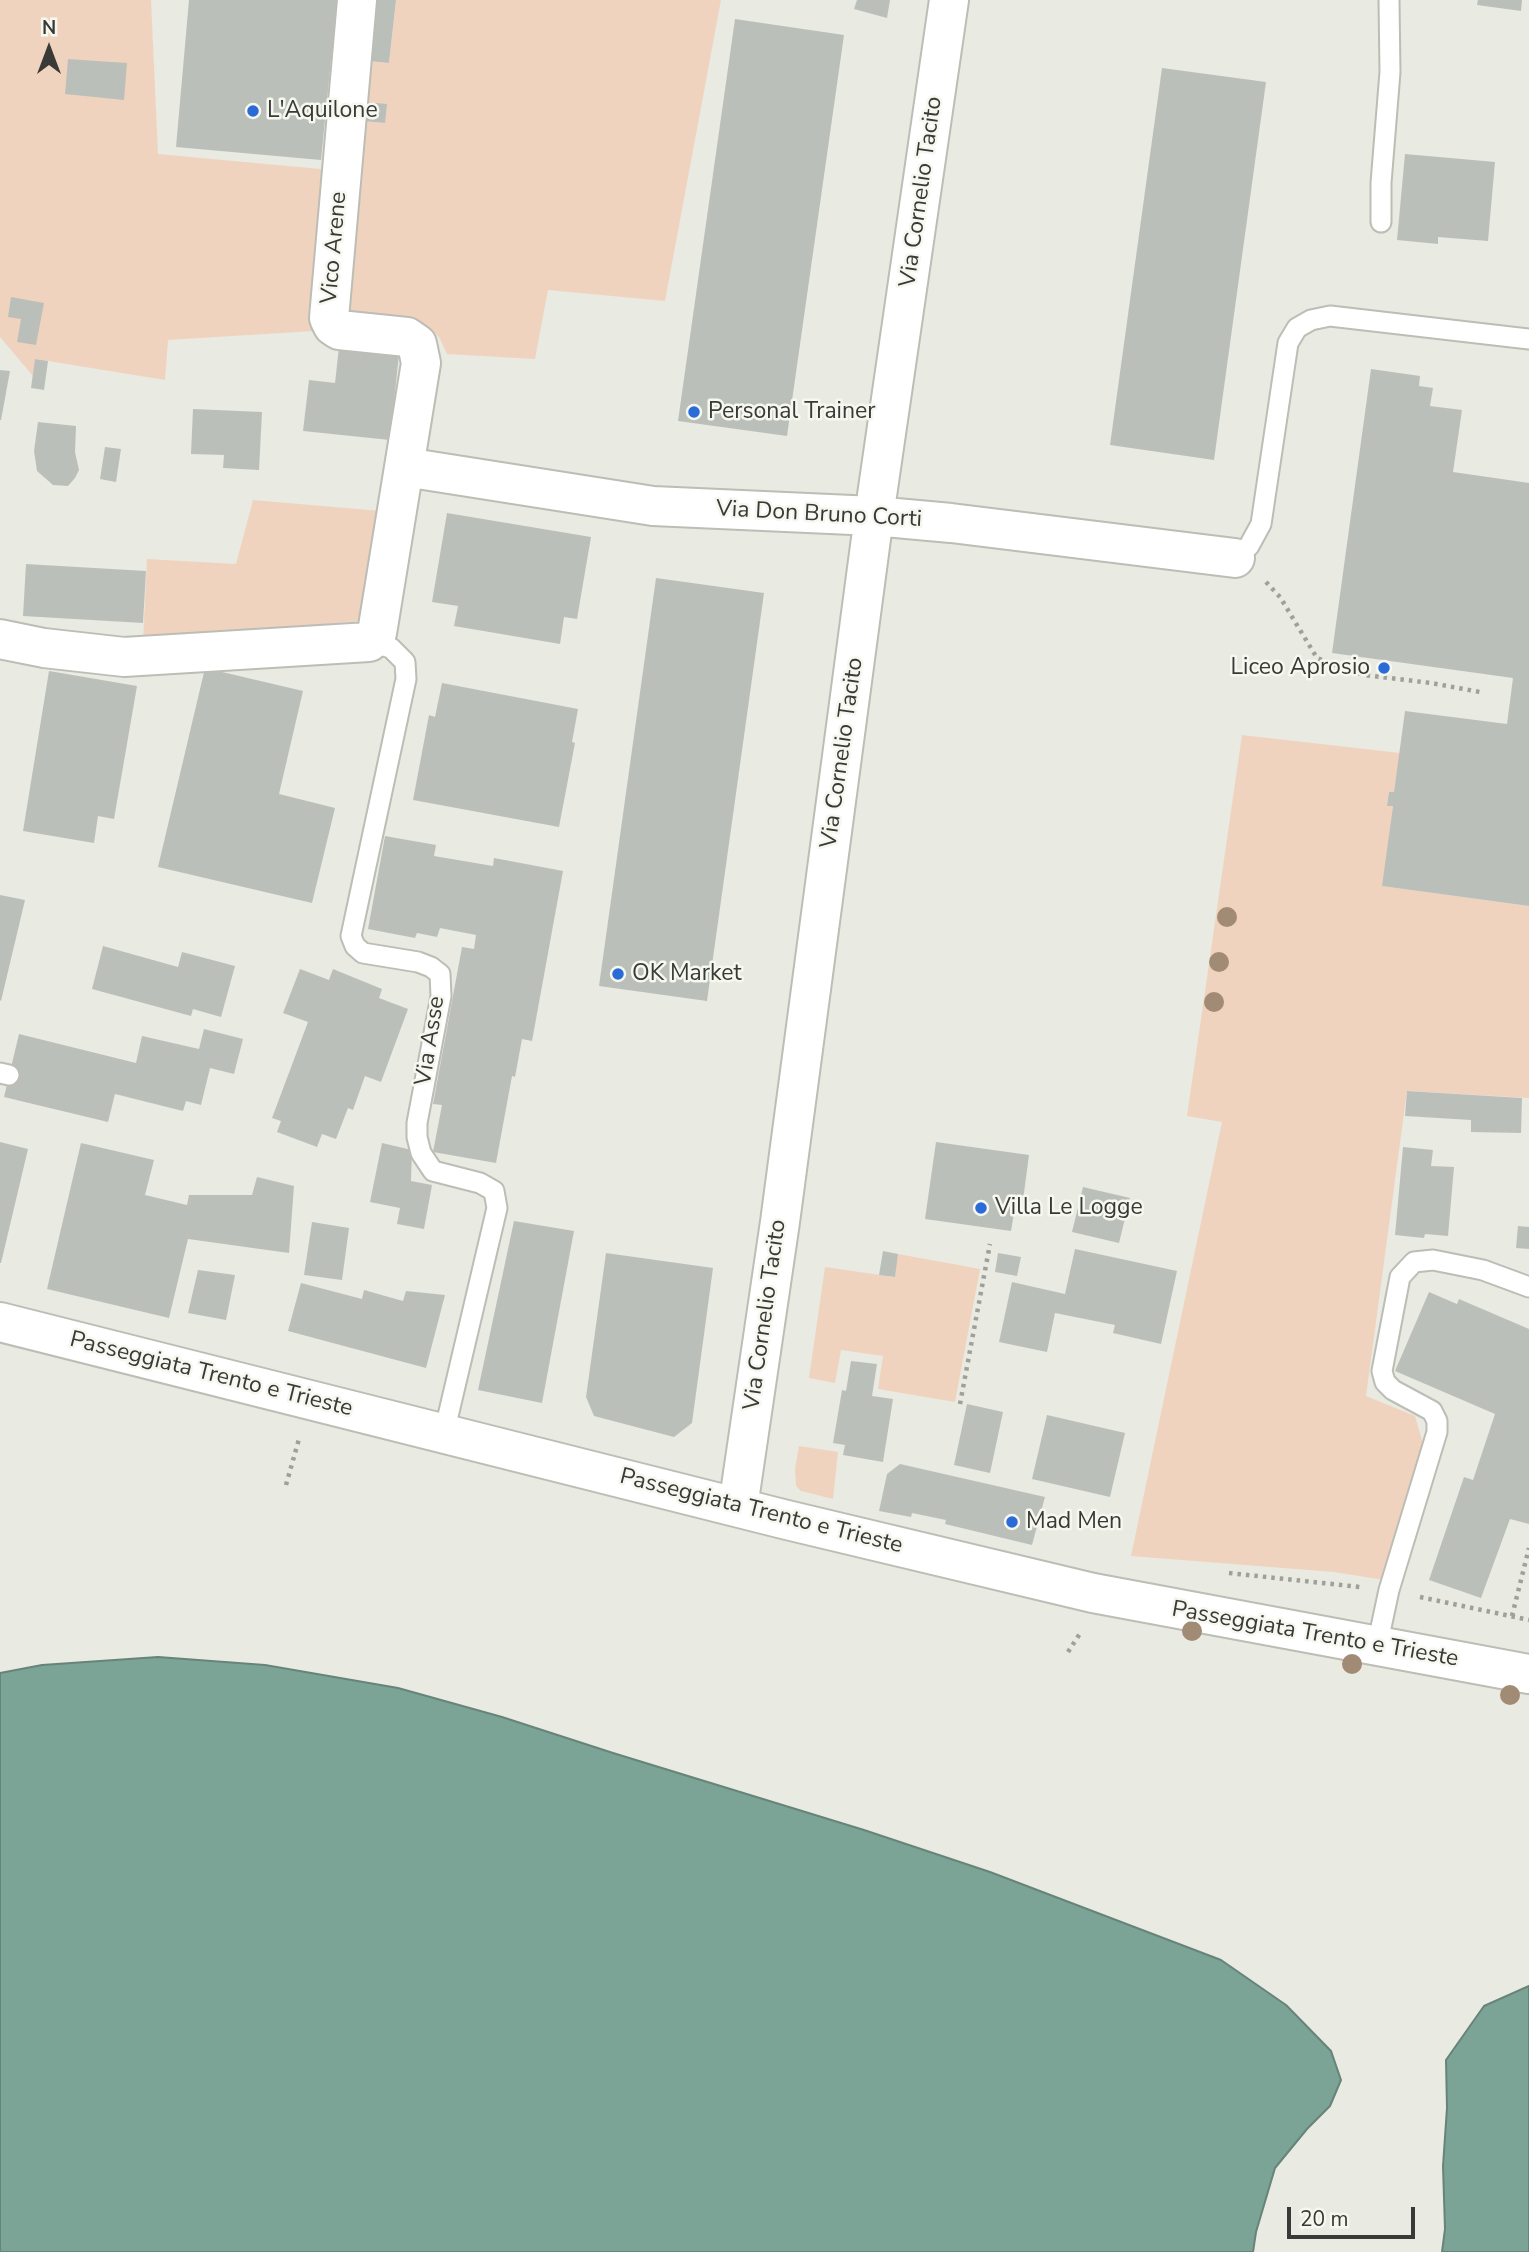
<!DOCTYPE html>
<style>
body{margin:0}
#map{position:relative;width:1529px;height:2252px;overflow:hidden;background:#e9eae2;font-family:"Nunito Sans",sans-serif}
canvas{display:block}
.north{position:absolute;left:14px;top:14px;width:70px;height:70px;-webkit-text-stroke:5px #f6f8ef;paint-order:stroke;rotate:0deg;font-size:19px;font-weight:700;line-height:28px;text-align:center;color:#393a37}
.north::after{content:'';display:block;margin:auto;width:24px;height:32px;background:#393a37;clip-path:polygon(50% 0,100% 100%,50% 72%,0 100%)}
.scale{position:absolute;left:1287px;top:2207px;width:128px;height:32px;box-sizing:border-box;border:4px solid #393a37;border-top:0;padding-left:9px;font-size:21px;line-height:24px;white-space:nowrap;color:#393a37;-webkit-text-stroke:5px #f6f8ef;paint-order:stroke}
</style>
<div id="map">
<canvas width="1529" height="2252"></canvas>
<div class="north">N</div>
<div class="scale">20 m</div>
</div>
<script>
const ctx = document.querySelector('canvas').getContext('2d');
ctx.lineJoin = 'round';
function paint(path, color) { ctx.fillStyle = color; ctx.fill(path, 'evenodd'); }
const shape = rows => new Path2D(rows.map(r => 'M' + r).join(''));
function stroke(path, color, width, dash) { ctx.strokeStyle = color; ctx.lineWidth = width; ctx.lineCap = dash ? 'butt' : 'round'; ctx.setLineDash(dash || []); ctx.stroke(path); }
function drawText(font, color, halo, rows, align = 'center') {
  ctx.font = font + ' "Nunito Sans",sans-serif'; ctx.lineWidth = 5; ctx.setLineDash([]); ctx.textBaseline = 'middle'; ctx.strokeStyle = halo; ctx.fillStyle = color; for (const [text, x, y, turn = 0] of rows) {
    ctx.save(); ctx.translate(x, y); ctx.rotate((+turn || 0) * Math.PI / 180); ctx.textAlign = isNaN(turn) ? turn : align; if (halo) ctx.strokeText(text, 0, 0); ctx.fillText(text, 0, 0); ctx.restore();
  }
}
const green = shape([
 [0,0,151,0,158,154,331,170,314,331,168,340,165,380,36,359,33,376,0,337],
 [396,0,721,0,665,301,548,290,535,359,447,354,439,337,430,328,422,324,344,316,363,121,385,123,365,102,369,61,389,63],
 [253,500,381,511,367,618,359,621,143,642,147,559,236,564],
 [1242,735,1400,753,1394,792,1389,792,1387,805,1393,806,1383,886,1529,906,1529,1098,1407,1091,1366,1396,1415,1416,1424,1447,1384,1580,1334,1572,1131,1556,1222,1122,1187,1116],
 [898,1254,980,1269,955,1402,878,1389,883,1356,841,1350,835,1383,809,1378,825,1267,894,1277],
 [799,1446,838,1452,833,1499,801,1491,796,1486,795,1469]
]);
const water = shape([
 [158,1657,265,1665,398,1688,502,1717,613,1753,864,1830,990,1872,1221,1960,1286,2005,1331,2051,1341,2080,1330,2106,1307,2129,1275,2168,1256,2232,1253,2252,0,2252,0,1673,42,1665,158,1657],
 [1529,1986,1529,2252,1442,2252,1445,2229,1443,2166,1447,2108,1446,2060,1484,2006,1529,1986]
]);
const building = shape([
 [189,0,337,0,321,160,176,147],
 [376,0,396,0,389,63,369,61],
 [857,0,890,0,887,18,854,9],
 [1478,0,1522,0,1521,11,1477,5],
 [735,19,844,35,787,436,678,421],
 [68,59,127,63,124,100,65,94],
 [1162,68,1266,82,1214,460,1110,445],
 [365,102,387,104,385,123,363,121],
 [1405,154,1495,162,1488,241,1438,237,1438,244,1397,240],
 [11,297,44,303,36,345,17,342,21,319,8,317],
 [339,347,399,354,390,440,303,431,309,380,335,383],
 [35,359,48,361,44,390,31,388],
 [1371,369,1420,376,1419,386,1433,388,1430,406,1462,410,1453,472,1529,483,1529,906,1382,886,1393,806,1387,806,1389,792,1394,792,1405,711,1507,724,1513,678,1332,653],
 [0,370,10,371,1,420,0,420],
 [193,409,262,412,259,470,223,468,224,455,191,454],
 [38,422,76,426,75,452,79,470,75,478,68,486,53,485,37,471,34,451],
 [105,447,121,449,116,482,100,479],
 [447,513,591,537,577,619,564,617,560,644,454,626,458,606,432,602],
 [26,564,146,571,143,623,23,616],
 [656,578,764,593,707,1001,599,986],
 [205,668,303,691,279,794,335,808,312,903,158,867],
 [49,671,137,686,114,819,98,816,94,843,23,831],
 [442,683,578,709,572,742,575,743,559,827,413,800,429,715,435,717],
 [385,836,436,845,434,856,493,866,494,858,563,871,532,1041,522,1039,515,1077,512,1076,496,1163,433,1152,442,1105,433,1104,462,947,474,949,476,935,440,928,437,937,417,933,415,938,368,929],
 [0,895,25,900,1,1001,0,1000],
 [103,946,178,967,182,952,235,966,221,1017,193,1009,191,1016,92,989],
 [300,969,329,980,333,969,382,989,379,998,408,1009,381,1082,365,1076,353,1110,348,1108,336,1139,322,1134,317,1147,277,1132,281,1121,272,1118,308,1022,283,1013],
 [204,1029,243,1039,234,1074,210,1068,201,1105,186,1101,183,1111,115,1094,108,1122,4,1097,19,1034,136,1063,142,1036,199,1049],
 [1407,1091,1522,1098,1521,1133,1471,1132,1471,1120,1405,1116],
 [0,1142,28,1149,1,1263,0,1263],
 [936,1142,1029,1155,1022,1208,1015,1207,1011,1231,925,1219],
 [81,1143,154,1160,145,1195,187,1205,189,1195,252,1195,257,1177,294,1186,289,1253,188,1239,169,1318,47,1289],
 [382,1143,412,1150,411,1181,432,1185,424,1229,397,1224,400,1208,370,1202],
 [1403,1147,1433,1150,1431,1166,1454,1167,1448,1236,1425,1234,1424,1238,1395,1235],
 [1083,1187,1130,1198,1119,1243,1072,1232],
 [514,1221,574,1231,542,1403,478,1390],
 [312,1222,349,1228,342,1280,304,1275],
 [1518,1226,1529,1227,1529,1249,1516,1248],
 [1075,1249,1177,1271,1161,1344,1113,1333,1115,1325,1055,1313,1047,1352,999,1342,1012,1282,1065,1294],
 [883,1251,898,1254,895,1277,879,1275],
 [606,1253,713,1268,692,1423,674,1437,594,1416,586,1397],
 [998,1253,1021,1257,1017,1276,995,1272],
 [198,1270,235,1275,226,1320,188,1313],
 [301,1283,362,1299,364,1290,403,1301,406,1291,445,1295,426,1368,288,1331],
 [1429,1292,1457,1304,1459,1299,1529,1329,1529,1524,1510,1519,1481,1598,1429,1580,1464,1477,1473,1480,1495,1414,1395,1371],
 [851,1361,877,1364,872,1396,893,1399,883,1462,843,1455,845,1445,833,1443,842,1390,846,1391],
 [967,1404,1003,1412,990,1473,954,1465],
 [1047,1415,1125,1433,1110,1497,1032,1479],
 [900,1464,1045,1497,1032,1545,945,1524,946,1520,912,1513,911,1517,879,1511,887,1474]
]);
const path = shape([
 [1266,582,1280,597,1317,658,1364,675,1431,683,1480,692],
 [960,1404,990,1244],
 [286,1485,299,1439],
 [1229,1573,1360,1587],
 [1420,1597,1529,1620],
 [1512,1616,1529,1548],
 [1068,1652,1081,1632]
]);
const service = shape([
 [1381,222,1381,183,1390,72,1389,0],
 [1235,558,1249,546,1261,524,1288,343,1297,328,1311,320,1330,316,1529,339],
 [369,642,391,648,405,662,406,679,351,936,355,946,363,953,418,962,431,967,440,974,441,996,417,1123,417,1137,421,1153,433,1171,480,1183,494,1191,497,1208,444,1433],
 [0,1073,9,1075],
 [1377,1646,1389,1590,1437,1432,1437,1421,1432,1411,1393,1390,1385,1382,1382,1371,1400,1277,1414,1262,1433,1260,1483,1270,1529,1287]
]);
const minor = shape([
 [405,467,653,506,874,516,951,523,1235,558],
 [0,639,44,648,124,657,369,642,377,633,421,363,417,344,407,337,339,330,333,326,329,318,357,0],
 [0,1322,787,1520,1093,1593,1529,1674],
 [738,1507,780,1222,874,516,949,0]
]);
const trees = [
 [1227,917],
 [1219,962],
 [1214,1002],
 [1192,1631],
 [1352,1664],
 [1510,1695]
];
const markers = [
 [253,111,7,"#2b6bd8"],
 [694,412,7,"#2b6bd8"],
 [1384,668,7,"#2b6bd8"],
 [618,974,7,"#2b6bd8"],
 [981,1208,7,"#2b6bd8"],
 [1012,1522,7,"#2b6bd8"]
];
const poiNames = [
 ["L'Aquilone",267,111],
 ["Personal Trainer",708,412],
 ["Liceo Aprosio",1370,668,"right"],
 ["OK Market",632,974],
 ["Villa Le Logge",995,1208],
 ["Mad Men",1026,1522]
];
const streetNames = [
 ["Via Cornelio Tacito",922,192,-82],
 ["Vico Arene",335,248,-85],
 ["Via Don Bruno Corti",819,515,3],
 ["Via Cornelio Tacito",843,753,-82],
 ["Via Asse",431,1041,-81],
 ["Via Cornelio Tacito",766,1315,-82],
 ["Passeggiata Trento e Trieste",211,1375,14],
 ["Passeggiata Trento e Trieste",761,1512,14],
 ["Passeggiata Trento e Trieste",1315,1635,10]
];
paint(green, '#f0d3bf');
paint(water, '#7ba396');
stroke(water, '#67847a', 2);
paint(building, '#bac0b9');
stroke(service, '#bcbdb5', 23);
stroke(minor, '#bcbdb5', 42);
stroke(path, '#9fa09a', 4.5, [3.5, 5]);
stroke(service, '#fff', 19);
stroke(minor, '#fff', 38);
ctx.fillStyle = '#a28b74';
for (const [x, y] of trees) { ctx.beginPath(); ctx.arc(x, y, 10, 0, 2 * Math.PI); ctx.fill(); }
for (const [x, y, r, color] of markers) { const dot = new Path2D(); dot.arc(x, y, r, 0, 2 * Math.PI); ctx.fillStyle = color; ctx.fill(dot); stroke(dot, '#f6f8ef', 2.5); }
drawText('23px', '#393a37', '#f6f8ef', poiNames, 'left');
drawText('23px', '#393a37', '#f6f8ef', streetNames);
</script>
